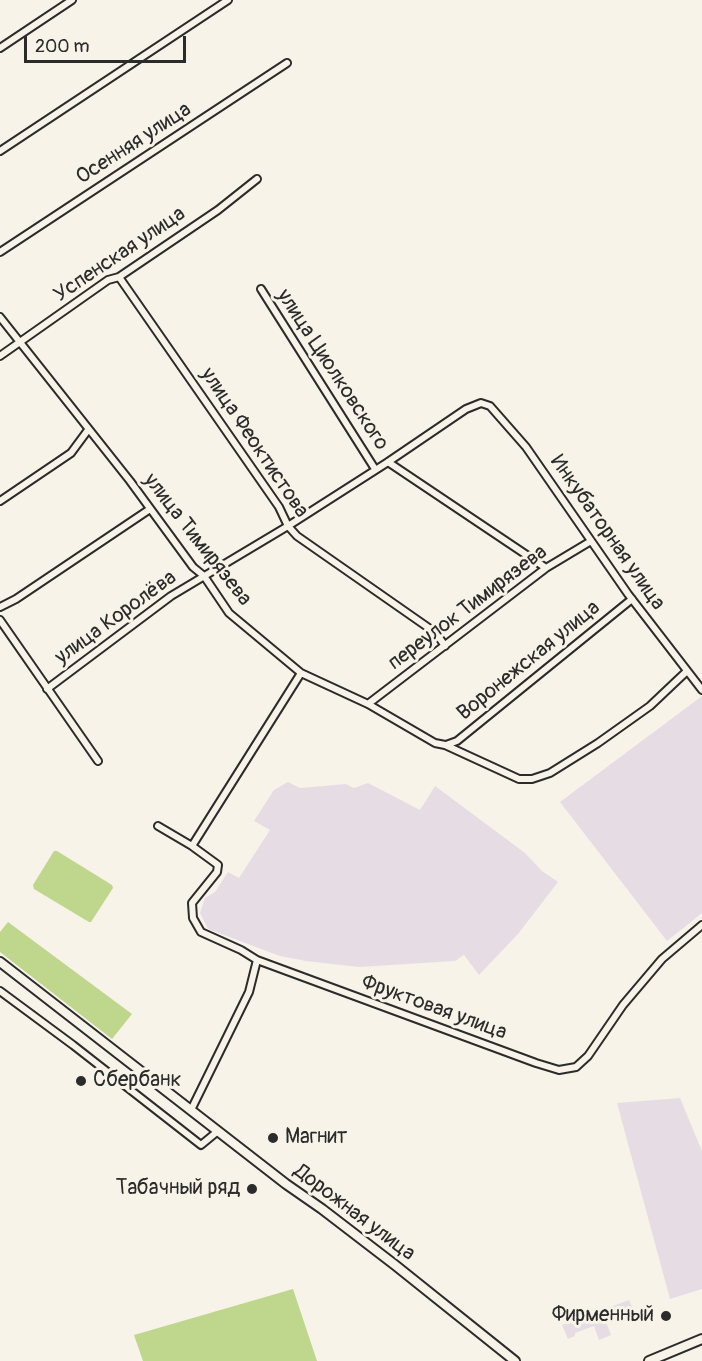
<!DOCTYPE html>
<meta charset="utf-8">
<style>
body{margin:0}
#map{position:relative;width:702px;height:1361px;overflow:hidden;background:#f7f3e8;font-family:Pangolin,sans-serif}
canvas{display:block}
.scale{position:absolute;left:24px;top:36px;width:162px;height:27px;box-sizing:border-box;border:3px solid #2b2b2b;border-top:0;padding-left:8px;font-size:18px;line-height:21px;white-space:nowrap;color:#2b2b2b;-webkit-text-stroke:4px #f7f3e8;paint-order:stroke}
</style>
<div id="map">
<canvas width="702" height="1361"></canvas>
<div class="scale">200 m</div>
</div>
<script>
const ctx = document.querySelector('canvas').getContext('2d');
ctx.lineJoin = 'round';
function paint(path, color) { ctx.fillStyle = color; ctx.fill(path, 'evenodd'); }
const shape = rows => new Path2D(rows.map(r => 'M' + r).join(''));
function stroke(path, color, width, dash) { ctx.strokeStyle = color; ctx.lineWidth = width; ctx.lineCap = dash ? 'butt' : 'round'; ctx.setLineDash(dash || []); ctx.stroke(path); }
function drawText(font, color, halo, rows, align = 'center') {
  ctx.font = font + ' Pangolin,sans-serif'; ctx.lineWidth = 6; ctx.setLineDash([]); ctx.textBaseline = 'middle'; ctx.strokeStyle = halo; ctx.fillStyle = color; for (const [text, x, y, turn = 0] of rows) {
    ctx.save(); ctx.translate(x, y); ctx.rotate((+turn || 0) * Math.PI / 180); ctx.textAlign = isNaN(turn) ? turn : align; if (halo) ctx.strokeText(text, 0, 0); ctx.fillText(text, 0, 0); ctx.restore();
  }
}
const built = shape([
 [702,696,702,913,667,941,560,802],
 [288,782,300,788,346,784,354,788,368,783,420,810,435,786,525,853,542,871,558,882,518,934,479,975,464,955,455,961,359,967,306,961,280,956,208,929,200,913,205,898,215,892,228,872,239,878,270,830,254,821,274,790],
 [680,1098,702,1151,702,1289,670,1299,617,1103],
 [629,1300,635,1314,627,1317,625,1314,606,1322,611,1335,599,1340,594,1326,575,1333,575,1336,568,1339,562,1325]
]);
const green = shape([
 [54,851,57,851,112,885,113,888,91,922,89,922,34,889,33,885],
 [8,922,132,1014,112,1039,0,952,0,932],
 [293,1289,317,1361,143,1361,134,1335]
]);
const minor = shape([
 [0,48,72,0],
 [0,151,228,0],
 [0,252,287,63],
 [119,277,279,507,288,526,297,536,436,633,445,646],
 [261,289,375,469],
 [0,317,130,481,193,567,204,576,229,613,301,673,368,704,435,743,445,745,519,779,532,779,550,773,598,743,650,706,687,671],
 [0,356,108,280,119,277,218,210,257,179],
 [388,462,546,568],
 [0,501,71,453,88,430],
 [0,607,16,599,150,509],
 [0,620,98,761],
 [301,673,192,846,218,865,217,872,192,903,193,918,201,932,241,950,257,960,536,1063,559,1070,576,1067,588,1056,623,1005,662,959,702,925],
 [47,689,171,596,288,526,388,462,466,409,481,403,490,406,526,447,628,594,702,690],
 [368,704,546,568,591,541],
 [446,745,457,741,632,599],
 [158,826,192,846],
 [0,991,73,1045,201,1145,218,1131],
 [191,1110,249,992,257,960]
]);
const major = shape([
 [0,962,286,1184,322,1209,395,1265,515,1361],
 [649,1361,702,1339]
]);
const markers = [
 [81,1081,6,"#2b2b2b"],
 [273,1138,6,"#2b2b2b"],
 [252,1189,6,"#2b2b2b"],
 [666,1316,6,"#2b2b2b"]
];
const streetNames = [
 ["Осенняя улица",134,144,-33],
 ["Успенская улица",120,255,-34],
 ["улица Циолковского",332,370,57],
 ["улица Феоктистова",254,443,56],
 ["Инкубаторная улица",607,533,55],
 ["улица Тимирязева",197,540,52],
 ["переулок Тимирязева",468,608,-37],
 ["улица Королёва",116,618,-36],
 ["Воронежская улица",529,661,-39],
 ["Фруктовая улица",434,1008,20],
 ["Дорожная улица",354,1213,37]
];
const poiNames = [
 ["Сбербанк",93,1081],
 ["Магнит",285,1138],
 ["Табачный ряд",240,1189,"right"],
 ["Фирменный",654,1316,"right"]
];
paint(built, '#e6dde4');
paint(green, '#bfd68d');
stroke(minor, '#2b2b2b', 10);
stroke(major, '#2b2b2b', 12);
stroke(minor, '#f7f3e8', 6);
stroke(major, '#f7f3e8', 8);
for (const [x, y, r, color] of markers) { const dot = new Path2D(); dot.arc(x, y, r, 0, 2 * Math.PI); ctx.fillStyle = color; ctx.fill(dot); stroke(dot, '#f7f3e8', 2); }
drawText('21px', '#2b2b2b', '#f7f3e8', streetNames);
drawText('21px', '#2b2b2b', '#f7f3e8', poiNames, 'left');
</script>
